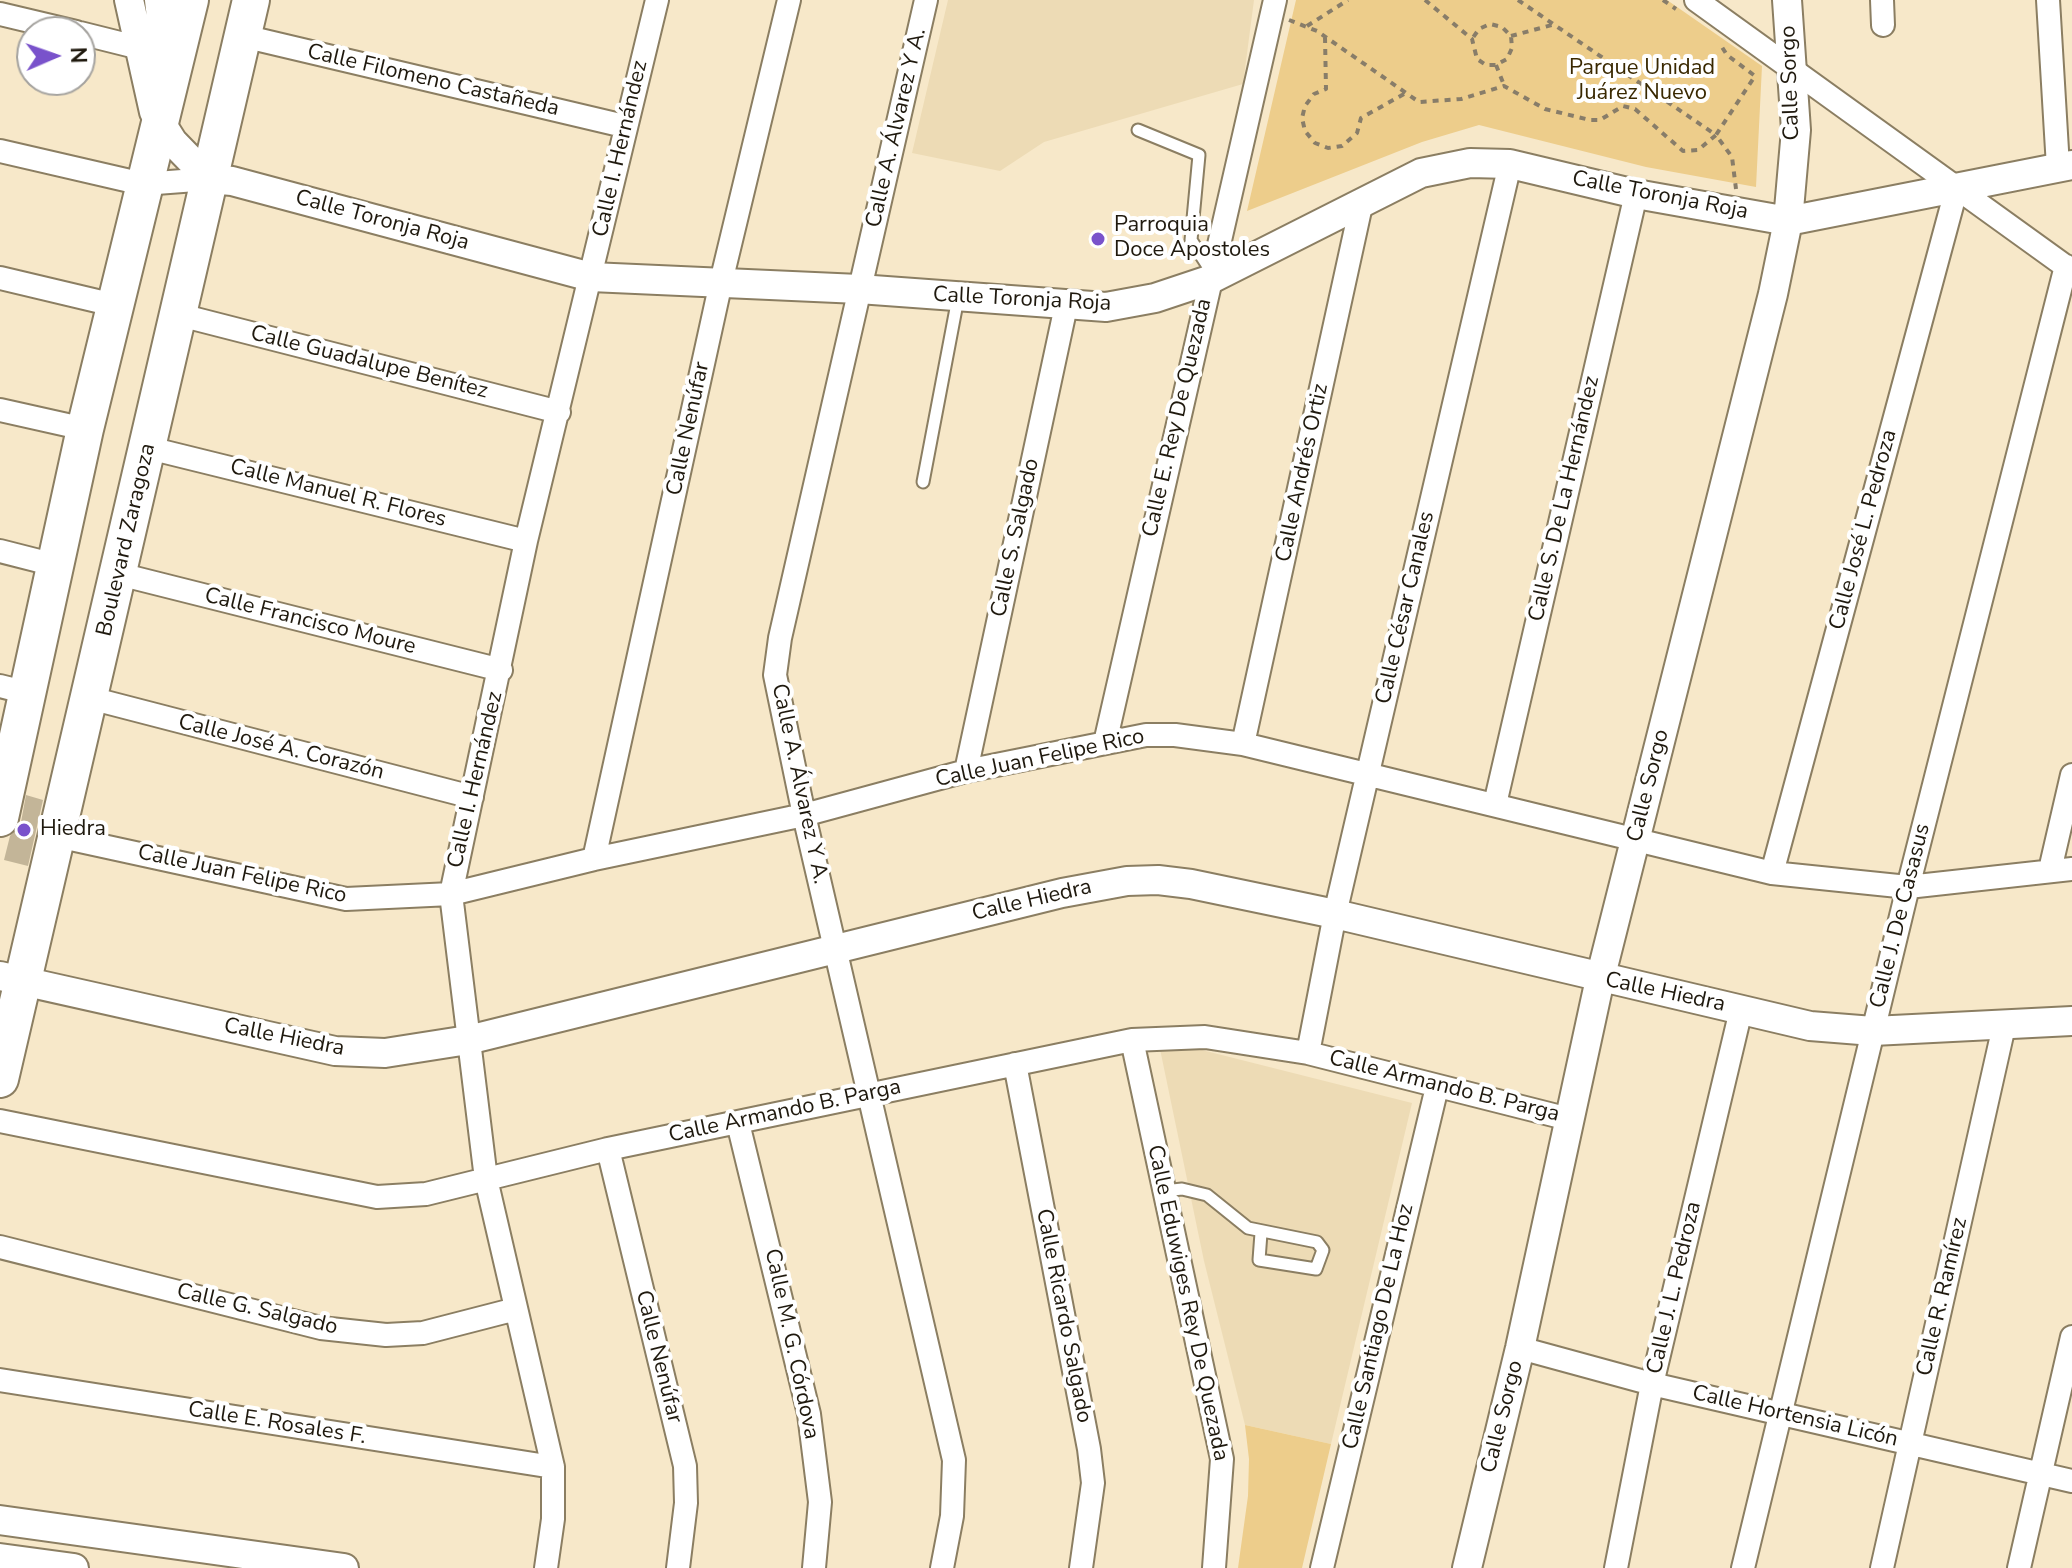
<!DOCTYPE html>
<meta charset="utf-8">
<style>
body{margin:0}
#map{position:relative;width:2072px;height:1568px;overflow:hidden;background:#f7e8c9;font-family:"Nunito Sans",sans-serif}
canvas{display:block}
.north{position:absolute;left:16px;top:16px;width:80px;height:80px;box-sizing:border-box;background:#fff;border:2px solid #a5a39f;border-radius:50%;rotate:88deg;font-size:22px;font-weight:700;line-height:32px;text-align:center;color:#1f190e}
.north::after{content:'';display:block;margin:auto;width:28px;height:36px;background:#7952cb;clip-path:polygon(50% 0,100% 100%,50% 72%,0 100%)}
</style>
<div id="map">
<canvas width="2072" height="1568"></canvas>
<div class="north">N</div>
</div>
<script>
const ctx = document.querySelector('canvas').getContext('2d');
ctx.lineJoin = 'round';
function paint(path, color) { ctx.fillStyle = color; ctx.fill(path, 'evenodd'); }
const shape = rows => new Path2D(rows.map(r => 'M' + r).join(''));
function stroke(path, color, width, dash) { ctx.strokeStyle = color; ctx.lineWidth = width; ctx.lineCap = dash ? 'butt' : 'round'; ctx.setLineDash(dash || []); ctx.stroke(path); }
function drawText(font, color, halo, rows, align = 'center') {
  ctx.font = font + ' "Nunito Sans",sans-serif'; ctx.lineWidth = 8; ctx.setLineDash([]); ctx.textBaseline = 'middle'; ctx.strokeStyle = halo; ctx.fillStyle = color; for (const [text, x, y, turn = 0] of rows) {
    ctx.save(); ctx.translate(x, y); ctx.rotate((+turn || 0) * Math.PI / 180); ctx.textAlign = isNaN(turn) ? turn : align; if (halo) ctx.strokeText(text, 0, 0); ctx.fillText(text, 0, 0); ctx.restore();
  }
}
const built = shape([
 [948,0,1254,0,1243,84,1044,142,1000,171,912,153],
 [1182,1045,1412,1103,1331,1444,1245,1425,1204,1261,1160,1049]
]);
const green = shape([
 [1296,0,1667,0,1762,66,1756,187,1646,167,1479,125,1422,142,1247,211],
 [1245,1425,1331,1444,1302,1568,1238,1568,1248,1496,1249,1459]
]);
const building = shape([
 [26,795,43,800,28,866,4,860,10,836,21,822]
]);
const path = shape([
 [1425,0,1472,39,1477,59,1486,65,1496,65,1507,59,1512,48,1511,36,1502,27,1490,24,1479,29,1472,39],
 [1518,0,1716,135,1755,76,1727,55,1720,44],
 [1663,0,1676,9],
 [1289,20,1317,31,1419,102,1461,99,1504,86,1545,109,1590,120,1600,120,1623,106,1635,109,1683,151,1698,150,1716,135,1732,157,1736,189],
 [1307,26,1348,0],
 [1511,36,1552,25],
 [1325,37,1326,89,1314,94,1305,106,1302,118,1305,131,1315,143,1328,148,1342,146,1357,133,1361,118,1404,94],
 [1496,65,1504,85]
]);
const service = shape([
 [1138,130,1199,155,1191,240,1211,271],
 [923,482,958,298],
 [1164,1191,1182,1189,1207,1195,1248,1228,1317,1242,1323,1250,1316,1269,1259,1260,1261,1233]
]);
const minor = shape([
 [926,0,780,638,775,675,804,815,954,1460,952,1516,942,1568],
 [1696,0,2072,271],
 [1882,0,1883,25],
 [2048,0,2058,167],
 [0,14,76,32],
 [80,33,140,48],
 [243,36,624,126],
 [0,151,143,184,209,179],
 [0,278,114,305],
 [180,315,559,412],
 [0,410,85,429],
 [149,448,526,541],
 [0,551,55,565],
 [119,574,501,670],
 [0,686,28,693],
 [90,698,472,797],
 [1105,743,1275,0],
 [1243,744,1362,201],
 [966,771,1066,306],
 [1495,804,1636,194],
 [57,836,346,899,451,894,594,859,804,815,966,771,1146,735,1175,735,1243,744,1772,873,1908,887,2072,869],
 [594,859,721,282,789,0],
 [2050,870,2072,775],
 [1772,873,1957,187],
 [1132,1040,1222,1459,1214,1568],
 [1308,1053,1335,914,1510,164],
 [1015,1064,1089,1449,1093,1483,1081,1568],
 [0,1121,377,1197,426,1194,608,1149,1132,1040,1205,1037,1308,1053,1569,1119],
 [738,1123,809,1414,820,1502,814,1568],
 [608,1149,685,1466,686,1503,678,1568],
 [0,1247,321,1328,386,1335,423,1333,516,1309],
 [1520,1348,1652,1384,2072,1481],
 [0,1380,553,1467],
 [546,1568,553,1519,553,1467,486,1179,451,894,526,541,657,0],
 [1322,1568,1437,1087],
 [1616,1568,1652,1384,1741,1010],
 [1743,1568,1908,887,2066,266],
 [1882,1568,2004,1026],
 [2019,1568,2072,1337]
]);
const tertiary = shape([
 [129,0,154,112,173,142,209,179,232,181,591,277,859,289,1106,307,1155,298,1209,280,1421,173,1470,163,1510,164,1636,194,1788,221,2072,165],
 [159,0,167,69],
 [0,976,335,1051,385,1053,468,1040,1062,893,1127,881,1158,880,1191,884,1335,914,1810,1026,1873,1031,2072,1021],
 [0,1520,344,1568],
 [0,1558,74,1568],
 [1467,1568,1520,1348,1600,979,1773,294,1788,221,1796,130,1787,0]
]);
const primary = shape([
 [0,818,85,429,190,0],
 [0,1079,251,0]
]);
const markers = [
 [1098,239,8,"#7952cb"],
 [24,830,8,"#7952cb"]
];
const parkNames = [
 ["Parque Unidad",1642,69],
 ["Juárez Nuevo",1642,94]
];
const streetNames = [
 ["Calle Filomeno Castañeda",433,81,13],
 ["Calle Sorgo",1791,83,-92],
 ["Calle A. Álvarez Y A.",897,128,-77],
 ["Calle I. Hernández",621,149,-77],
 ["Calle Toronja Roja",1660,196,11],
 ["Calle Toronja Roja",382,221,15],
 ["Calle Toronja Roja",1022,300,3],
 ["Calle Guadalupe Benítez",369,363,14],
 ["Calle E. Rey De Quezada",1178,418,-77],
 ["Calle Nenúfar",689,429,-78],
 ["Calle Andrés Ortiz",1303,473,-78],
 ["Calle Manuel R. Flores",338,494,14],
 ["Calle S. De La Hernández",1565,499,-77],
 ["Calle José L. Pedroza",1864,530,-75],
 ["Calle S. Salgado",1016,538,-78],
 ["Boulevard Zaragoza",127,540,-77],
 ["Calle César Canales",1406,608,-77],
 ["Calle Francisco Moure",310,622,14],
 ["Calle José A. Corazón",281,748,14],
 ["Calle Juan Felipe Rico",1040,759,-12],
 ["Calle I. Hernández",476,780,-77],
 ["Calle A. Álvarez Y A.",799,784,78],
 ["Calle Sorgo",1649,786,-76],
 ["Calle Juan Felipe Rico",242,875,12],
 ["Calle Hiedra",1032,901,-13],
 ["Calle J. De Casasus",1901,916,-76],
 ["Calle Hiedra",1665,993,12],
 ["Calle Hiedra",284,1038,11],
 ["Calle Armando B. Parga",1444,1087,14],
 ["Calle Armando B. Parga",785,1112,-12],
 ["Calle J. L. Pedroza",1675,1288,-77],
 ["Calle R. Ramírez",1943,1297,-77],
 ["Calle Eduwiges Rey De Quezada",1187,1303,78],
 ["Calle G. Salgado",257,1310,13],
 ["Calle Ricardo Salgado",1063,1316,79],
 ["Calle Santiago De La Hoz",1379,1327,-77],
 ["Calle M. G. Córdova",791,1344,78],
 ["Calle Nenúfar",658,1357,76],
 ["Calle Sorgo",1503,1417,-76],
 ["Calle Hortensia Licón",1795,1417,13],
 ["Calle E. Rosales F.",277,1424,9]
];
const poiNames = [
 ["Parroquia",1114,226],
 ["Doce Apostoles",1114,251],
 ["Hiedra",40,830]
];
paint(built, '#eddbb5');
paint(green, '#edcd8b');
paint(building, '#c3b598');
stroke(service, '#8b7e62', 15);
stroke(minor, '#8b7e62', 26);
stroke(tertiary, '#8b7e62', 32);
stroke(primary, '#8b7e62', 40);
stroke(path, '#887d69', 4, [6, 6]);
stroke(service, '#fff', 11);
stroke(minor, '#fff', 22);
stroke(tertiary, '#fff', 28);
stroke(primary, '#fff', 36);
for (const [x, y, r, color] of markers) { const dot = new Path2D(); dot.arc(x, y, r, 0, 2 * Math.PI); ctx.fillStyle = color; ctx.fill(dot); stroke(dot, '#fff', 3); }
drawText('22px', '#392800', '#fff', parkNames);
drawText('22px', '#1f190e', '#fff', streetNames);
drawText('22px', '#1f190e', '#fff', poiNames, 'left');
</script>
